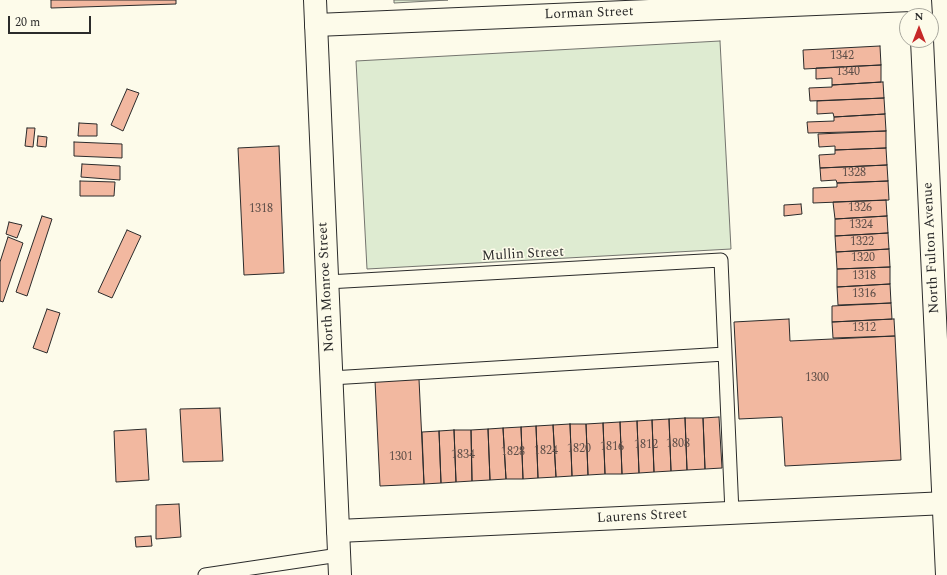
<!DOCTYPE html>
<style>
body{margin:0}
#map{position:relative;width:947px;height:575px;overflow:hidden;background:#fdfbea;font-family:Spectral,serif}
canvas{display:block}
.north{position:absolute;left:899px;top:8px;width:40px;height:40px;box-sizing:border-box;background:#fdfbea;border:1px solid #a9a89e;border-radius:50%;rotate:0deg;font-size:11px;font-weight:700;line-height:16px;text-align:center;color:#2b2b2b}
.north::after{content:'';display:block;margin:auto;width:14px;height:18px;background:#c62828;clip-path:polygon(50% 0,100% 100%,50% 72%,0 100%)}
.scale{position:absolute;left:8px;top:16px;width:83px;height:18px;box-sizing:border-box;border:2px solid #2b2b2b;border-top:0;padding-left:5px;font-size:12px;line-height:14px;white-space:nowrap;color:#2b2b2b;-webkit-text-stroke:3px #fdfbea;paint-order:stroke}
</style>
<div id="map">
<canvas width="947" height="575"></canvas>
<div class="north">N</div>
<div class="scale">20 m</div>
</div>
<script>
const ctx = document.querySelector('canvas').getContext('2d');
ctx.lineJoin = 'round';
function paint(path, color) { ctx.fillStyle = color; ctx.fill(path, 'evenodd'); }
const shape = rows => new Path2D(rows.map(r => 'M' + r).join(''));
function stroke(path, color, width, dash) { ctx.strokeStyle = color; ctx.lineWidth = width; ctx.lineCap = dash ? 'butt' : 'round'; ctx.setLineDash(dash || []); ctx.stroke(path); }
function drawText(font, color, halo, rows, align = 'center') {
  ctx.font = font + ' Spectral,serif'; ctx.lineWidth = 3; ctx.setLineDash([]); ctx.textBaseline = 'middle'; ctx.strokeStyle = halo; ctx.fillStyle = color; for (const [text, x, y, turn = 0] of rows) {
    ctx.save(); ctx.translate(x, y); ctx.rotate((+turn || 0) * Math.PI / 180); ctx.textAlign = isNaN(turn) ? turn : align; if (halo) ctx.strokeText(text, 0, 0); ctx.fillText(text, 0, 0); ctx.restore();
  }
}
const green = shape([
 [394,0,448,0,394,3,394,0],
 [720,41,731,249,367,269,356,61,720,41]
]);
const building = shape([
 [51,0,176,0,176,4,51,8,51,0],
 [880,46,881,65,804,69,803,50,880,46],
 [881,65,881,82,832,85,832,78,816,79,816,68,881,65],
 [883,82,884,98,810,101,809,88,832,87,832,85,883,82],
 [127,89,139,93,123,131,111,125,127,89],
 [884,98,885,114,834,117,833,113,817,114,817,101,884,98],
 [885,114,886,131,808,133,807,122,834,121,834,117,885,114],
 [79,123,97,124,97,136,78,136,79,123],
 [27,128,35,128,33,147,25,146,27,128],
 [886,131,886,148,835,150,835,146,819,147,818,134,886,131],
 [38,136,47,137,46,147,37,146,38,136],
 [74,142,122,144,122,158,74,156,74,142],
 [279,146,284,273,244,275,238,148,279,146],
 [886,148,887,165,820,168,819,155,835,154,835,150,886,148],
 [82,164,120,166,120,180,81,177,82,164],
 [887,165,888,181,837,183,836,180,821,181,820,168,887,165],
 [80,181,115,182,114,196,80,196,80,181],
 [888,181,889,200,813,203,813,188,837,187,837,183,888,181],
 [886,200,887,216,835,219,833,202,886,200],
 [801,204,802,214,784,216,784,205,801,204],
 [42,216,52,219,27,296,16,292,42,216],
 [887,216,888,233,835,236,835,219,887,216],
 [9,222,22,225,17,238,6,234,9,222],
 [127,230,141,236,112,298,98,292,127,230],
 [888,233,889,249,836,252,835,236,888,233],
 [8,237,23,243,3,302,0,301,0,262,8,237],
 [889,249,890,267,837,269,836,252,889,249],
 [890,267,890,284,837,287,837,269,890,267],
 [890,284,891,303,838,305,837,287,890,284],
 [891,303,892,319,832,322,832,306,891,303],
 [47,309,60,313,47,353,33,348,47,309],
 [789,319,790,341,895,336,901,460,785,466,782,417,739,419,734,322,789,319],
 [894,319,895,336,833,338,832,322,894,319],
 [419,379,424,484,380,486,375,381,419,379],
 [220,408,223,461,183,462,180,409,220,408],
 [719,417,722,468,705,469,703,418,719,417],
 [685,418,687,470,671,471,669,419,685,418],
 [685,418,703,418,705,469,687,470,685,418],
 [669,419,671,471,654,472,652,420,669,419],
 [652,420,654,472,639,473,637,421,652,420],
 [637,421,639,473,622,474,620,422,637,421],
 [620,422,622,474,605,474,603,423,620,422],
 [603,423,605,474,588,475,586,424,603,423],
 [570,424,586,424,588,475,572,476,570,424],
 [570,424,572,476,556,477,553,425,570,424],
 [553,425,556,477,538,478,536,426,553,425],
 [536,426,538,478,523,479,521,427,536,426],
 [521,427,523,479,506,479,503,428,521,427],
 [503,428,506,479,490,480,488,429,503,428],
 [146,429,149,480,116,482,114,431,146,429],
 [488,429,490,480,472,481,471,430,488,429],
 [454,430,471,430,472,481,456,482,454,430],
 [454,430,456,482,441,483,439,431,454,430],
 [439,431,441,483,424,484,422,432,439,431],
 [179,504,181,537,156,539,156,505,179,504],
 [151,536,152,546,136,547,135,537,151,536]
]);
const service = shape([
 [327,282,721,260,732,513],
 [331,378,725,354],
 [205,575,339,555]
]);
const minor = shape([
 [316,25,911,0]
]);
const tertiary = shape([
 [338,531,947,503]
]);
const primary = shape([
 [315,0,340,575],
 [920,0,921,16],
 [922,40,947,575]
]);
const numberNames = [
 ["1342",842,57],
 ["1340",848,73],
 ["1328",854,174],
 ["1326",860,209],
 ["1318",261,210],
 ["1324",861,226],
 ["1322",862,243],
 ["1320",863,259],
 ["1318",864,277],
 ["1316",864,295],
 ["1312",864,329],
 ["1300",817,379],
 ["1808",678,445],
 ["1812",646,446],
 ["1816",612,448],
 ["1820",579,450],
 ["1824",546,452],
 ["1828",513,453],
 ["1834",463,456],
 ["1301",401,458]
];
const streetNames = [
 ["Lorman Street",589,14,-2],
 ["North Fulton Avenue",932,248,-93],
 ["Mullin Street",523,255,-3],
 ["North Monroe Street",327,287,-93],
 ["Laurens Street",642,517,-3]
];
paint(green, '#deebd1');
stroke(green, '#74746e', 1);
paint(building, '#f2b8a0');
stroke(building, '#2b2b2b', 1);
stroke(service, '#2b2b2b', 15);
stroke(minor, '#2b2b2b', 24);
stroke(tertiary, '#2b2b2b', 24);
stroke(primary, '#2b2b2b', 24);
stroke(service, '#fdfbea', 13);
stroke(minor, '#fdfbea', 22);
stroke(tertiary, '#fdfbea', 22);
stroke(primary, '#fdfbea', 22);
drawText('12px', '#5d4e48', null, numberNames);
drawText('14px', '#2b2b2b', '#fdfbea', streetNames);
</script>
